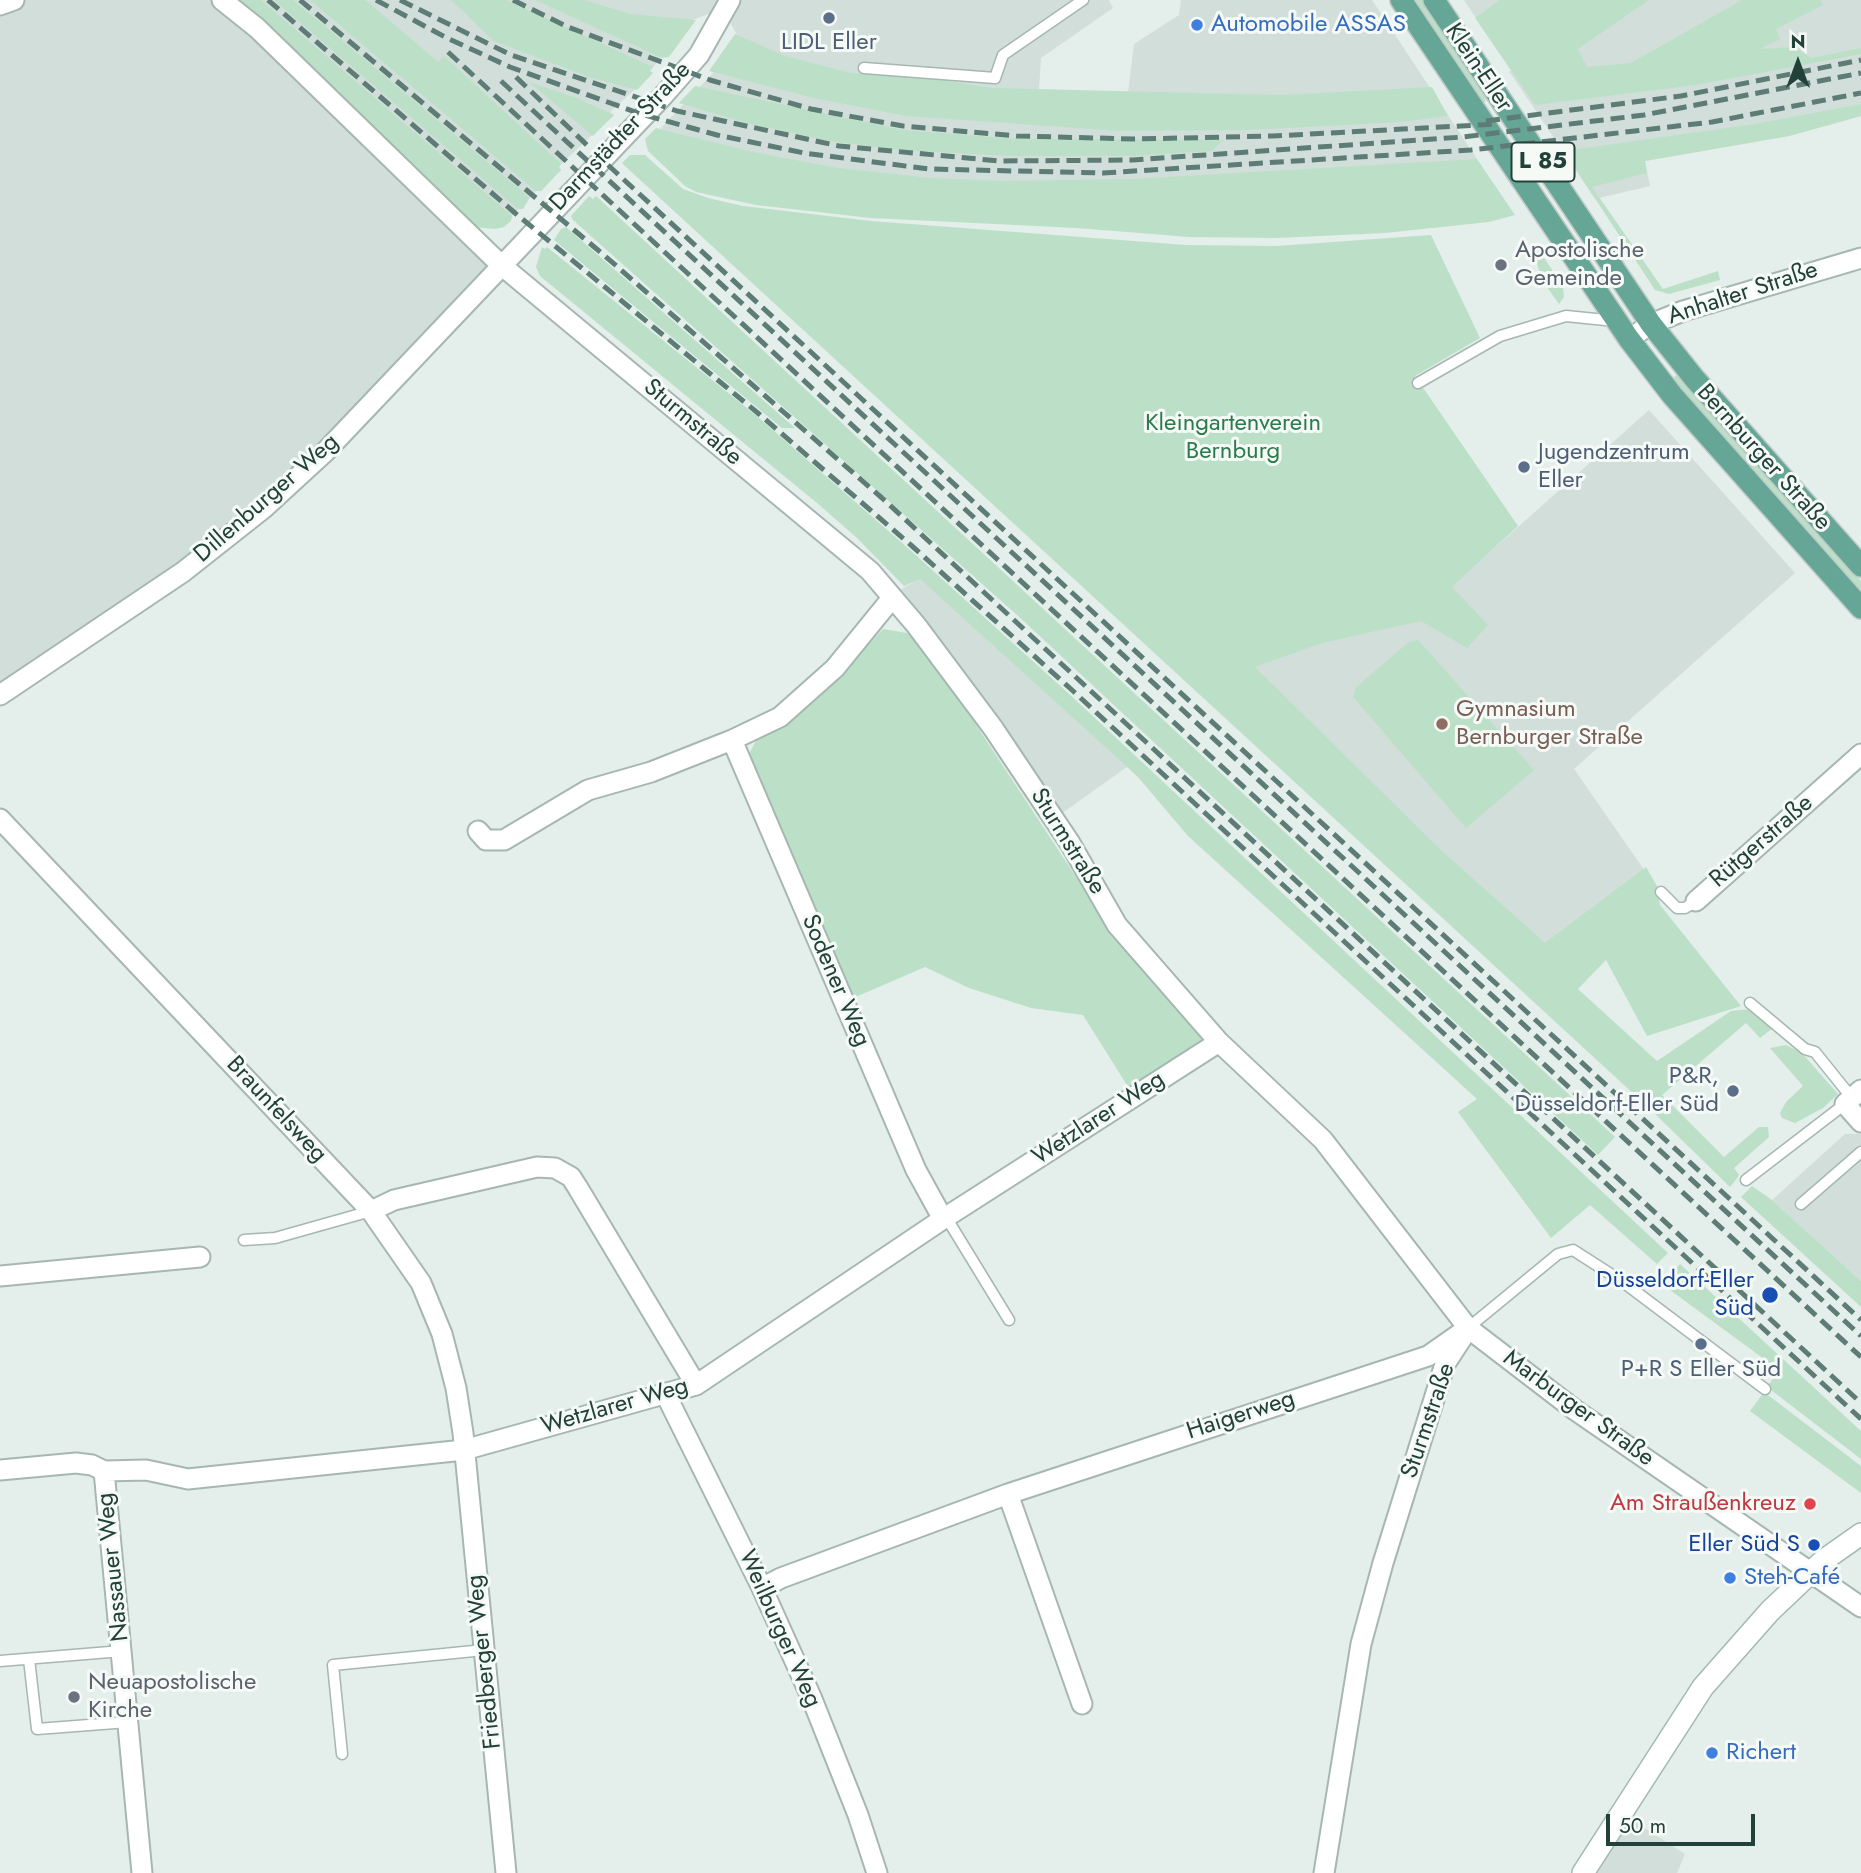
<!DOCTYPE html>
<meta charset="utf-8">
<style>
body{margin:0}
#map{position:relative;width:1861px;height:1873px;overflow:hidden;background:#e4eeea;font-family:Jost,sans-serif}
canvas{display:block}
.north{position:absolute;left:1763px;top:28px;width:70px;height:70px;-webkit-text-stroke:5px #f5faf7;paint-order:stroke;rotate:0deg;font-size:19px;font-weight:700;line-height:28px;text-align:center;color:#224139}
.north::after{content:'';display:block;margin:auto;width:24px;height:32px;background:#224139;clip-path:polygon(50% 0,100% 100%,50% 72%,0 100%)}
.scale{position:absolute;left:1606px;top:1814px;width:149px;height:32px;box-sizing:border-box;border:4px solid #224139;border-top:0;padding-left:9px;font-size:21px;line-height:24px;white-space:nowrap;color:#224139;-webkit-text-stroke:5px #f5faf7;paint-order:stroke}
</style>
<div id="map">
<canvas width="1861" height="1873"></canvas>
<div class="north">N</div>
<div class="scale">50 m</div>
</div>
<script>
const ctx = document.querySelector('canvas').getContext('2d');
ctx.lineJoin = 'round';
function paint(path, color) { ctx.fillStyle = color; ctx.fill(path, 'evenodd'); }
const shape = rows => new Path2D(rows.map(r => 'M' + r).join(''));
function stroke(path, color, width, dash) { ctx.strokeStyle = color; ctx.lineWidth = width; ctx.lineCap = dash ? 'butt' : 'round'; ctx.setLineDash(dash || []); ctx.stroke(path); }
function drawText(font, color, halo, rows, align = 'center') {
  ctx.font = font + ' Jost,sans-serif'; ctx.lineWidth = 6; ctx.setLineDash([]); ctx.textBaseline = 'middle'; ctx.strokeStyle = halo; ctx.fillStyle = color; for (const [text, x, y, turn = 0] of rows) {
    ctx.save(); ctx.translate(x, y); ctx.rotate((+turn || 0) * Math.PI / 180); ctx.textAlign = isNaN(turn) ? turn : align; if (halo) ctx.strokeText(text, 0, 0); ctx.fillText(text, 0, 0); ctx.restore();
  }
}
const built = shape([
 [0,0,220,0,490,255,488,277,260,506,0,691],
 [245,0,724,0,720,10,692,20,650,71,653,73,610,112,614,115,559,166,561,170,541,191,538,189,532,195,523,209,521,207,502,226],
 [732,0,1109,0,1113,8,1041,58,1039,89,1128,93,1134,44,1179,15,1181,0,1372,0,1477,159,1488,191,1021,222,660,129,714,72,737,35,725,13],
 [1464,0,1861,0,1861,116,1789,136,1645,161,1650,186,1595,199,1509,71,1545,69,1510,69],
 [1649,410,1795,573,1574,769,1654,884,1542,982,1191,663,1433,603],
 [920,578,1127,767,1058,816,897,592],
 [1845,1134,1861,1134,1861,1281,1772,1200],
 [1626,1816,1685,1854,1677,1873,1591,1873]
]);
const green = shape([
 [236,0,261,0,512,216,511,221,504,227,495,229,474,227],
 [274,0,293,0,320,22,529,197,523,209,518,209],
 [310,0,364,0,369,3,438,62,444,56,561,164,559,167,561,170,541,191,536,191],
 [451,0,506,0,653,67,650,71,653,73,637,90,589,77,494,41],
 [535,0,584,0,631,14,696,20,669,57,662,58],
 [1413,0,1423,0,1486,94,1485,102,1481,102],
 [1500,0,1649,0,1578,49,1587,67,1631,63,1742,0,1820,0,1823,5,1776,29,1780,39,1760,49,1794,47,1811,58,1861,48,1861,54,1696,85,1535,105,1475,18],
 [735,34,785,56,851,73,916,76,993,88,1282,95,1432,87,1448,116,1400,122,1250,130,1119,131,906,116,814,98,709,71],
 [529,82,577,98,614,115,593,136],
 [695,86,903,130,1018,139,1223,140,1212,151,1134,156,1010,156,901,150,835,142,746,123,679,103],
 [1861,104,1861,116,1789,136,1645,161,1647,173,1592,187,1663,289,1718,271,1720,280,1669,294,1655,290,1564,151,1755,124],
 [656,128,753,152,838,168,930,178,999,181,1132,179,1477,159,1515,215,1489,222,1385,233,1277,238,1189,237,1077,228,871,218,756,205,696,192,685,186,648,151,645,139],
 [630,155,645,155,683,189,708,198,743,206,871,221,1186,245,1277,246,1431,235,1480,338,1415,376,1518,526,1452,587,1488,625,1467,648,1421,621,1322,643,1255,667,1441,850,1545,943,1646,867,1657,886,1660,905,1741,1006,1647,1036,1606,960,1578,989,1657,1061,1731,1011,1752,1009,1773,1028,1760,1038,1746,1023,1662,1095,1724,1157,1759,1127,1768,1127,1769,1137,1734,1168,1739,1175,1735,1181,1730,1187,1649,1108,625,166,622,163],
 [589,196,593,199,596,196,1615,1137,1598,1155,1017,615,573,220,571,216],
 [566,227,795,428,782,428,554,240,561,229],
 [542,247,545,249,547,247,758,417,909,549,1068,693,1668,1253,1657,1264,1590,1205,1551,1238,1458,1112,1477,1099,1188,836,1138,777,920,579,904,586,856,537,817,503,540,276,536,267],
 [1539,250,1563,287,1564,297,1559,304,1542,280,1534,254],
 [1678,374,1861,581,1861,589,1856,589,1672,379],
 [883,629,907,633,926,649,1113,933,1202,1036,1200,1047,1130,1090,1083,1015,1031,1008,969,988,925,967,851,999,748,756,758,737,786,723,816,700],
 [1418,640,1534,770,1466,828,1353,697,1356,687,1409,642],
 [1786,1045,1801,1052,1838,1094,1823,1108,1795,1123,1782,1118,1780,1113,1786,1102,1803,1086,1770,1048],
 [1752,1186,1772,1200,1861,1281,1861,1307,1741,1197],
 [1680,1264,1861,1431,1861,1459,1767,1387,1779,1370,1670,1290,1676,1282,1669,1276],
 [1764,1392,1861,1466,1861,1493,1750,1411]
]);
const service = shape([
 [864,68,995,78,1003,55,1083,0],
 [1418,383,1500,336,1566,316,1615,321],
 [1661,892,1677,908,1685,908,1696,901],
 [1750,1003,1805,1049,1815,1052,1852,1098],
 [1746,1180,1845,1104],
 [1801,1204,1861,1152],
 [946,1217,1009,1320],
 [244,1240,275,1238,371,1211],
 [1468,1328,1558,1254,1573,1250,1623,1282,1765,1389],
 [29,1659,37,1729,128,1722],
 [0,1661,122,1651],
 [342,1754,333,1665,484,1650]
]);
const minor = shape([
 [222,0,257,28,501,265,870,571,916,625,993,728,1070,843,1117,925,1219,1042,1323,1140,1468,1328,1575,1410,1861,1607],
 [0,5,14,0],
 [1629,339,1651,324,1683,311,1861,258],
 [0,695,183,572,264,508,325,452,663,96,699,55,730,0],
 [732,740,916,1170,943,1219],
 [0,819,371,1211,421,1283,442,1334,456,1388,463,1433,506,1873],
 [478,831,486,840,504,840,588,790,651,772,732,740,780,717,835,668,892,598],
 [1696,901,1861,754],
 [1861,1090,1845,1104,1861,1122],
 [371,1211,394,1200,537,1167,555,1168,571,1177,578,1188,696,1385],
 [0,1276,200,1257],
 [665,1393,762,1588,812,1699,858,1815,877,1873],
 [0,1470,76,1463,92,1465,104,1471,146,1470,188,1479,464,1450,696,1385,943,1219,1219,1042],
 [104,1471,142,1873],
 [1008,1494,1082,1704],
 [762,1588,781,1578,1008,1494,1428,1356,1468,1328],
 [1324,1873,1361,1644,1383,1563,1445,1364,1462,1338]
]);
const secondary = shape([
 [1583,1873,1703,1687,1770,1611,1824,1560,1861,1534]
]);
const primary = shape([
 [1401,0,1629,339,1672,395,1861,608],
 [1434,0,1651,324,1694,378,1861,566]
]);
const rail = shape([
 [268,0,515,213,759,414,912,546,1072,690,1861,1419],
 [300,0,605,256,882,498,1861,1403],
 [376,0,447,38,510,67,641,114,717,135,804,153,929,169,1103,173,1471,150,1712,122,1861,93],
 [400,0,511,55,677,111,839,146,999,161,1133,160,1463,137,1644,115,1861,73],
 [513,0,568,27,710,80,811,109,903,126,1017,136,1135,139,1273,136,1497,124],
 [448,52,1861,1357],
 [516,77,590,148],
 [501,81,1861,1336],
 [1486,121,1681,96,1861,60],
 [608,165,1861,1320]
]);
const markers = [
 [829,18,7,"#5c6f8a"],
 [1197,25,7,"#3f7fe0"],
 [1501,265,7,"#6b7280"],
 [1524,467,7,"#5c6f8a"],
 [1442,724,7,"#8d6e63"],
 [1733,1091,7,"#5c6f8a"],
 [1770,1295,9,"#1a4fb4"],
 [1701,1344,7,"#5c6f8a"],
 [1810,1504,7,"#e0444e"],
 [1814,1545,7,"#1a4fb4"],
 [1730,1578,7,"#3f7fe0"],
 [74,1697,7,"#6b7280"],
 [1712,1753,7,"#3f7fe0"]
];
const shields = [
 [1543,162,63]
];
const shieldNames = [
 ["L 85",1543,162]
];
const shopNames = [
 ["Automobile ASSAS",1211,25],
 ["Steh-Café",1744,1578],
 ["Richert",1726,1753]
];
const serviceNames = [
 ["LIDL Eller",829,43],
 ["Jugendzentrum",1538,453,"left"],
 ["Eller",1538,481,"left"],
 ["P&R,",1719,1077,"right"],
 ["Düsseldorf-Eller Süd",1719,1105,"right"],
 ["P+R S Eller Süd",1701,1370]
];
const streetNames = [
 ["Klein-Eller",1478,68,56],
 ["Darmstädter Straße",621,137,-47],
 ["Anhalter Straße",1743,294,-18],
 ["Sturmstraße",692,423,40],
 ["Bernburger Straße",1763,458,48],
 ["Dillenburger Weg",267,499,-41],
 ["Sturmstraße",1067,842,58],
 ["Rütgerstraße",1762,842,-41],
 ["Sodener Weg",835,981,67],
 ["Braunfelsweg",276,1110,47],
 ["Wetzlarer Weg",1099,1119,-33],
 ["Wetzlarer Weg",615,1407,-16],
 ["Marburger Straße",1578,1409,36],
 ["Haigerweg",1241,1416,-18],
 ["Sturmstraße",1429,1421,-71],
 ["Nassauer Weg",114,1567,-96],
 ["Weilburger Weg",779,1629,66],
 ["Friedberger Weg",485,1662,-96]
];
const worshipNames = [
 ["Apostolische",1515,251],
 ["Gemeinde",1515,279],
 ["Neuapostolische",88,1683],
 ["Kirche",88,1711]
];
const parkNames = [
 ["Kleingartenverein",1233,424],
 ["Bernburg",1233,452]
];
const educationNames = [
 ["Gymnasium",1456,710],
 ["Bernburger Straße",1456,738]
];
const transitNames = [
 ["Düsseldorf-Eller",1754,1281],
 ["Süd",1754,1309],
 ["Eller Süd S",1800,1545]
];
const healthNames = [
 ["Am Straußenkreuz",1796,1504]
];
paint(built, '#d2ded9');
paint(green, '#bce0c7');
stroke(service, '#a6b7b1', 13);
stroke(minor, '#a6b7b1', 23);
stroke(secondary, '#a1bab2', 24);
stroke(primary, '#c1cac8', 24);
stroke(service, '#fff', 10);
stroke(minor, '#fff', 19);
stroke(secondary, '#fff', 21);
stroke(primary, '#66a697', 21);
stroke(rail, '#5d7c75', 5, [14, 7]);
for (const [x, y, r, color] of markers) { const dot = new Path2D(); dot.arc(x, y, r, 0, 2 * Math.PI); ctx.fillStyle = color; ctx.fill(dot); stroke(dot, '#f5faf7', 2.5); }
for (const [x, y, w] of shields) { const box = new Path2D(); box.roundRect(x - w / 2, y - 19.5, w, 39, 5); ctx.fillStyle = '#f5faf7'; ctx.fill(box); stroke(box, '#224139', 2); }
drawText('bold 23px', '#224139', null, shieldNames);
drawText('24px', '#366cbe', '#f5faf7', shopNames, 'left');
drawText('24px', '#4e5e75', '#f5faf7', serviceNames);
drawText('24px', '#224139', '#f5faf7', streetNames);
drawText('24px', '#5b616d', '#f5faf7', worshipNames, 'left');
drawText('24px', '#2a7a4b', '#f5faf7', parkNames);
drawText('24px', '#785e54', '#f5faf7', educationNames, 'left');
drawText('24px', '#164399', '#f5faf7', transitNames, 'right');
drawText('24px', '#be3a42', '#f5faf7', healthNames, 'right');
</script>
